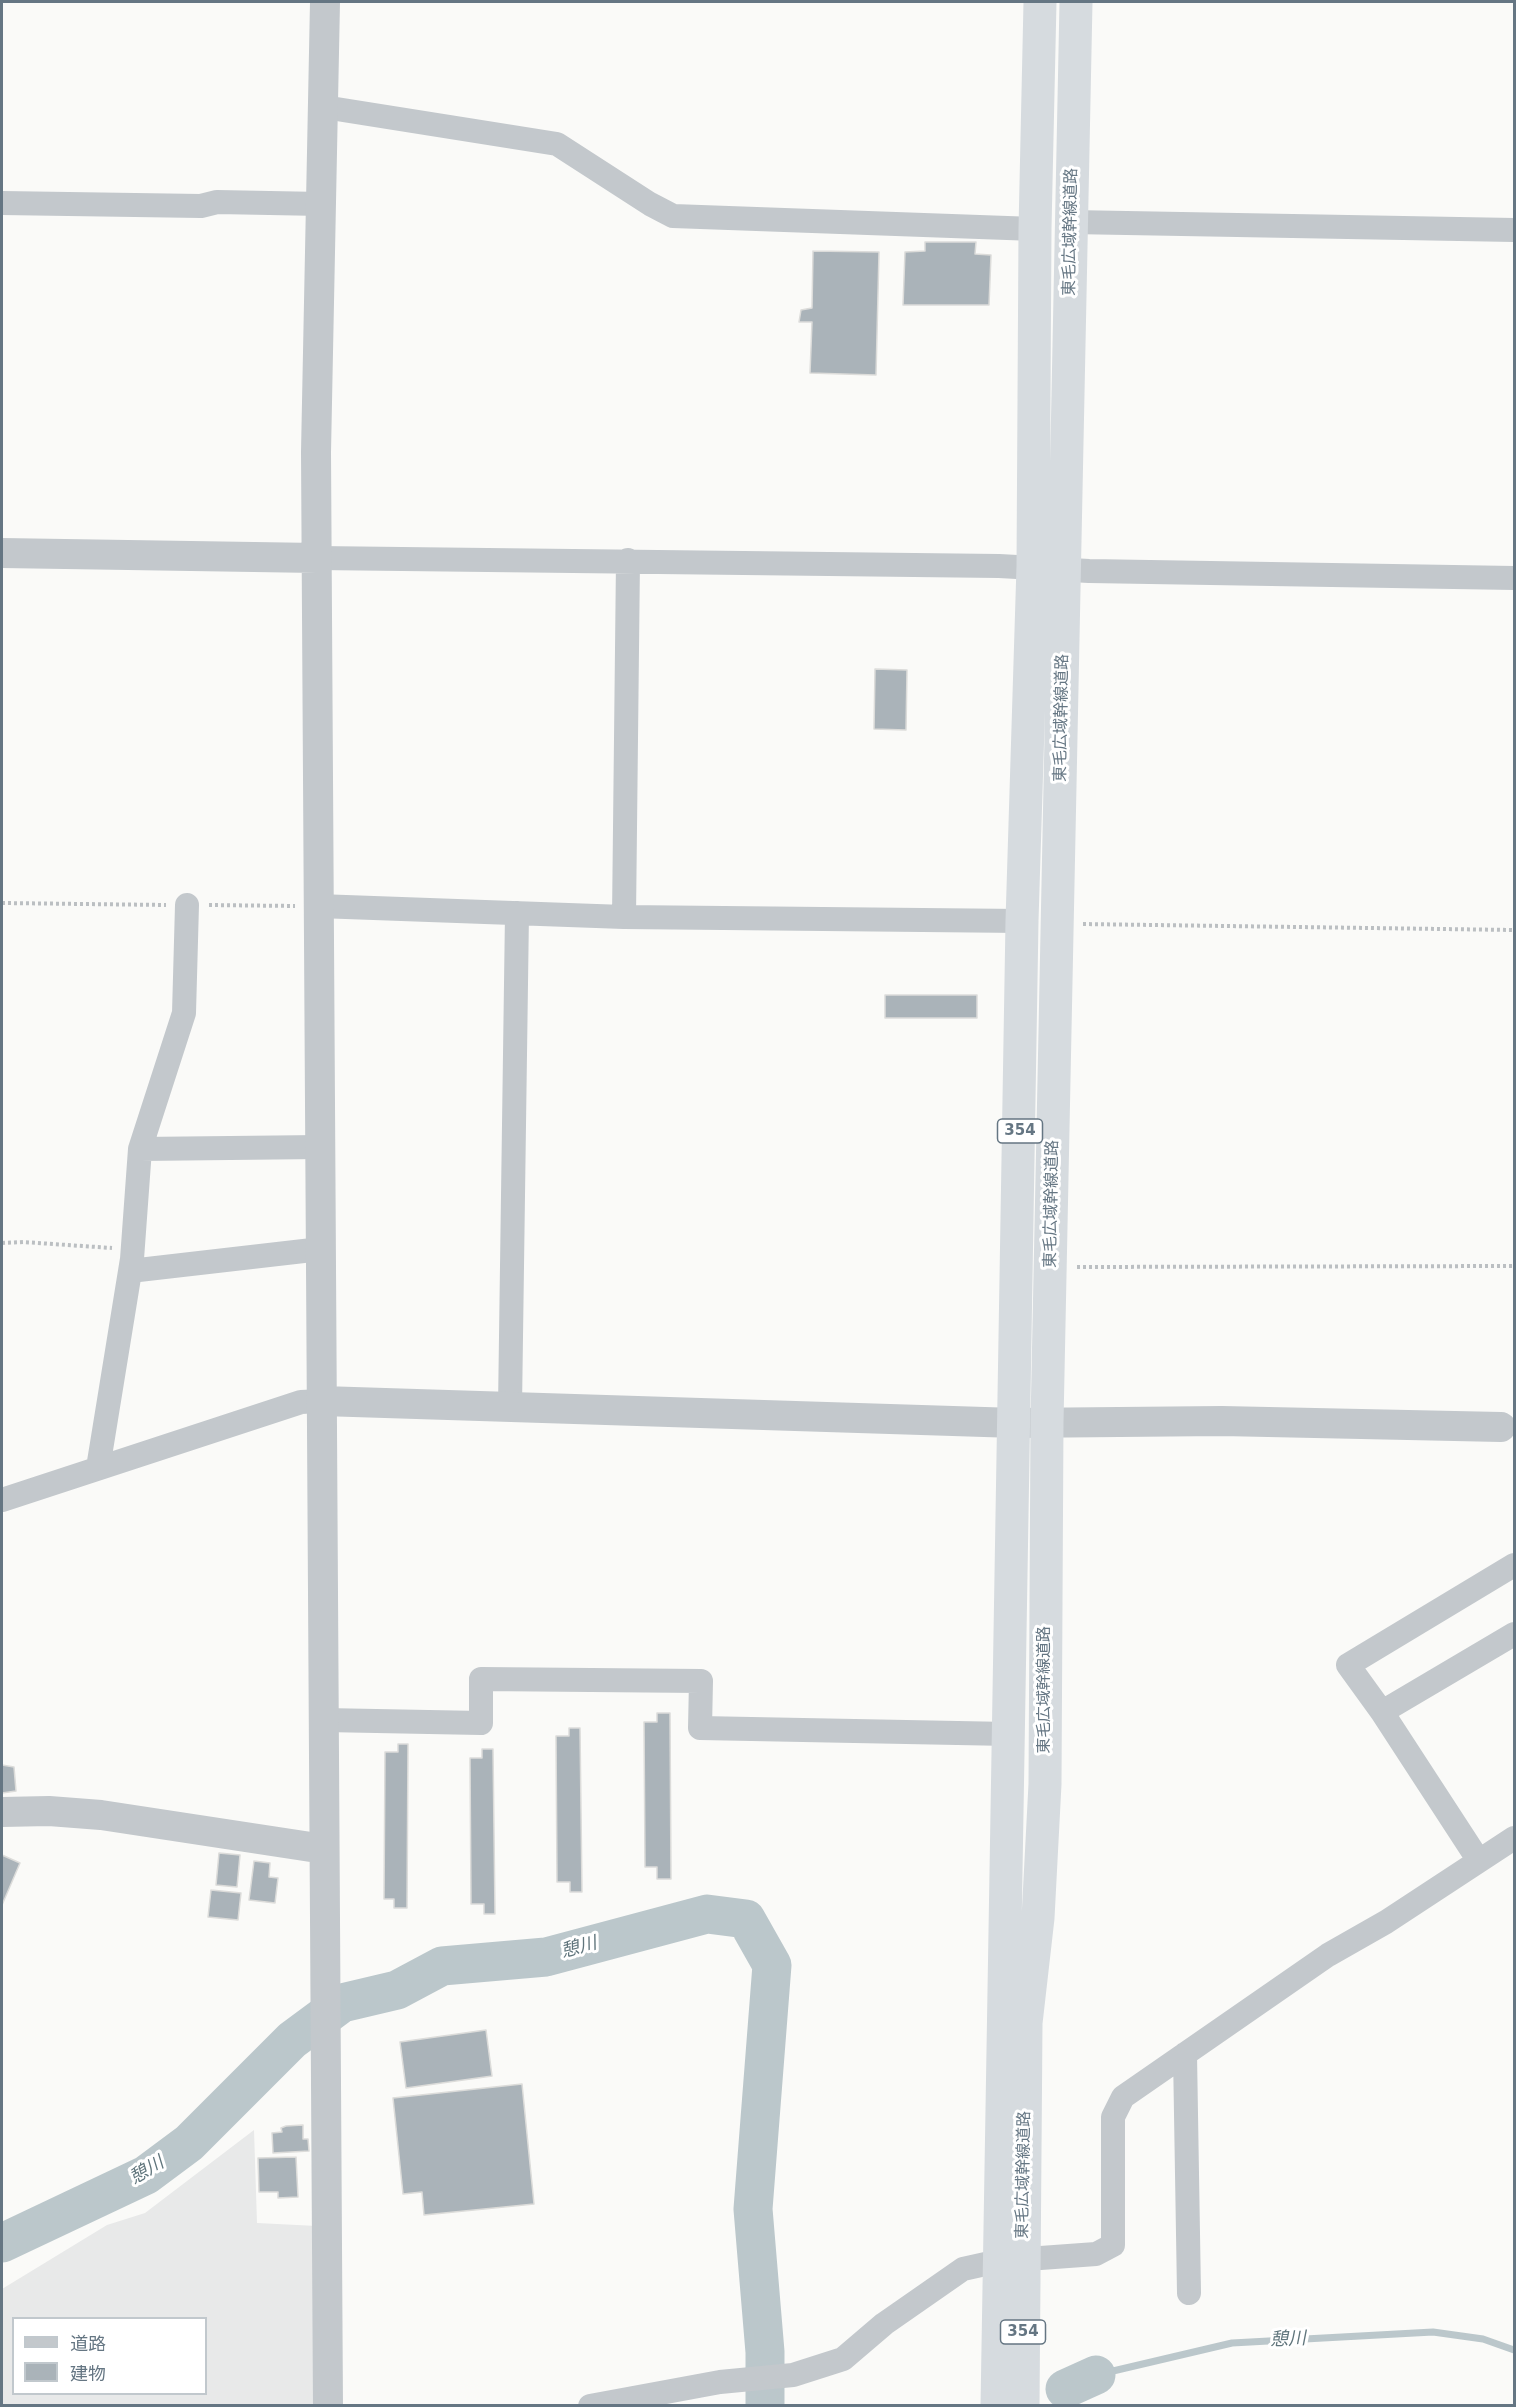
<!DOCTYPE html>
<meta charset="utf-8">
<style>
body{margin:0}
#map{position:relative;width:1516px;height:2407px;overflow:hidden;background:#fafaf8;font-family:"DejaVu Sans","Noto Sans JP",sans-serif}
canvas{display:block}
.frame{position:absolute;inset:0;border:3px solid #657683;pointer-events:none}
.legend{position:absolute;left:12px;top:2317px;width:195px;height:78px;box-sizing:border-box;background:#fff;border:2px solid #c1c8cd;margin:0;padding:8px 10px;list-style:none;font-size:18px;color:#657683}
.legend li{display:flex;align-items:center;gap:12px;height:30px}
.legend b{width:30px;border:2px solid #c1c8cd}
</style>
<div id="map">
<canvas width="1516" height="2407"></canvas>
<div class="frame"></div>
<ul class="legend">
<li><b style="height:8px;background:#c3c8cc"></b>道路</li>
<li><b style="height:16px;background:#aab3b9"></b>建物</li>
</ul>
</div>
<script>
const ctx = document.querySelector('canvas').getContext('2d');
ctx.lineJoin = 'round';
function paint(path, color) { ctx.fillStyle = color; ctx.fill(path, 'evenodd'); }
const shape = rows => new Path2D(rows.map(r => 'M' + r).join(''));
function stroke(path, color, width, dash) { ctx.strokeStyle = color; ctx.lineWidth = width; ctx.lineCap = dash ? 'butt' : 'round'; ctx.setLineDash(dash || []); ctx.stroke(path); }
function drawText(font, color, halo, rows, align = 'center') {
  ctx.font = font + ' "DejaVu Sans","Noto Sans JP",sans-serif'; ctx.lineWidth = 6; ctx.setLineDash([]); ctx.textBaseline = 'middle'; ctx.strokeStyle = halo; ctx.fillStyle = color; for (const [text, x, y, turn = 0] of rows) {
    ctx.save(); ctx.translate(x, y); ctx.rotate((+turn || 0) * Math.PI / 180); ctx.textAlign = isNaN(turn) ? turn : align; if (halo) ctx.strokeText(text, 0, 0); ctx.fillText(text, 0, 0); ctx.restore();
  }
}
const built = shape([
 [254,2130,257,2223,317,2226,319,2405,2,2406,2,2289,107,2225,145,2213],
 [14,2318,206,2318,206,2394,14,2394]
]);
const stream = shape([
 [1096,2375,1232,2343,1433,2332,1483,2339,1514,2350]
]);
const river = shape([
 [2,2243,146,2175,189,2143,292,2040,342,2003,397,1990,442,1966,546,1957,707,1914,746,1919,772,1965,753,2209,765,2352,765,2406],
 [1065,2389,1096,2375]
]);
const building = shape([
 [925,242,976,242,975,254,991,255,989,305,903,305,905,252,925,251,925,242],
 [813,251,879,252,876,375,810,373,812,322,799,322,801,310,812,308,813,251],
 [875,669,907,670,906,730,874,729,875,669],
 [885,995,977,995,977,1018,885,1018,885,995],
 [657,1713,670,1713,671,1879,657,1879,657,1867,645,1867,644,1722,657,1722,657,1713],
 [569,1728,580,1728,582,1892,570,1892,570,1882,557,1882,556,1736,569,1736,569,1728],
 [398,1744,408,1744,407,1908,394,1908,394,1899,384,1899,385,1752,398,1752,398,1744],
 [482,1749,493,1749,495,1914,484,1914,484,1904,471,1904,470,1758,482,1758,482,1749],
 [2,1765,14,1767,16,1791,2,1793,2,1765],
 [219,1853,240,1855,237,1887,216,1885,219,1853],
 [2,1855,20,1863,2,1905,2,1855],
 [254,1861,270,1863,269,1877,278,1878,275,1903,249,1900,254,1861],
 [211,1890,241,1893,238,1920,208,1917,211,1890],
 [486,2030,492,2076,406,2088,400,2042,486,2030],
 [522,2084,534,2204,424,2215,422,2192,403,2194,393,2098,522,2084],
 [303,2125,303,2139,308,2139,309,2151,273,2153,272,2133,282,2132,281,2128,286,2126,303,2125],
 [296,2157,298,2197,278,2198,278,2192,259,2192,258,2158,296,2157]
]);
const path = shape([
 [2,903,166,905],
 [209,905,295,906],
 [1083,924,1514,930],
 [2,1243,23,1242,112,1248],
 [1077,1267,1514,1266]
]);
const minor = shape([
 [324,107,557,144,650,204,673,216,1035,229],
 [2,203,201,206,217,202,322,204],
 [1071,222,1514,230],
 [317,558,999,566,1089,571,1514,578],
 [318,906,624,917,1022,921],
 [624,917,628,560],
 [140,1149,184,1013,187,905],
 [130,1271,321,1249],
 [510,1407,517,913],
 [98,1468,132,1259,140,1149,320,1147],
 [2,1500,301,1402,322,1401],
 [1382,1712,1514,1634],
 [324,1720,481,1723,481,1679,701,1681,700,1728,1009,1734],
 [1479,1861,1382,1712,1348,1665,1514,1565],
 [1185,2054,1189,2293],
 [590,2406,720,2382,793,2375,843,2359,884,2324,963,2269,999,2261,1096,2254,1113,2245,1113,2117,1123,2097,1328,1955,1386,1922,1514,1838]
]);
const tertiary = shape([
 [325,2,316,452,328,2406],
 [2,553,317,558],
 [322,1401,1016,1423,1222,1421,1501,1427],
 [2,1812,49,1811,101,1815,324,1849]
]);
const trunk = shape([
 [997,2406,1022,921,1033,566,1035,229,1040,2],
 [1023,2406,1026,2023,1038,1918,1045,1784,1047,1422,1076,2]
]);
const shields = [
 [1020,1131,45],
 [1023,2332,45]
];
const shieldNames = [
 ["354",1020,1131],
 ["354",1023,2332]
];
const streetNames = [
 ["東毛広域幹線道路",1071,232,-89],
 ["東毛広域幹線道路",1062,718,-89],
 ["東毛広域幹線道路",1052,1204,-89],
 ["東毛広域幹線道路",1045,1690,-90],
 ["東毛広域幹線道路",1024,2175,-89]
];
const waterNames = [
 ["憩川",579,1948,-15],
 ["憩川",147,2171,-31],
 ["憩川",1288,2340,-3]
];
paint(built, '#e8e9e9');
stroke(stream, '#bbc7cb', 7);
stroke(river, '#bbc7cb', 39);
paint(building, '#aab3b9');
stroke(building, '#dcdcda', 1.5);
stroke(path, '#bbbfc2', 4, [3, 3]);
stroke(minor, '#c3c8cc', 24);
stroke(tertiary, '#c3c8cc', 30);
stroke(trunk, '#d6dbdf', 33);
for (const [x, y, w] of shields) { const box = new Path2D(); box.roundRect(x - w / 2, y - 12, w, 24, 4.5); ctx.fillStyle = '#fff'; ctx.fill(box); stroke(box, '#657683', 1.5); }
drawText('bold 15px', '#657683', null, shieldNames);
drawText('16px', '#657683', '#fff', streetNames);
drawText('italic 18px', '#60757c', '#fff', waterNames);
</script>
